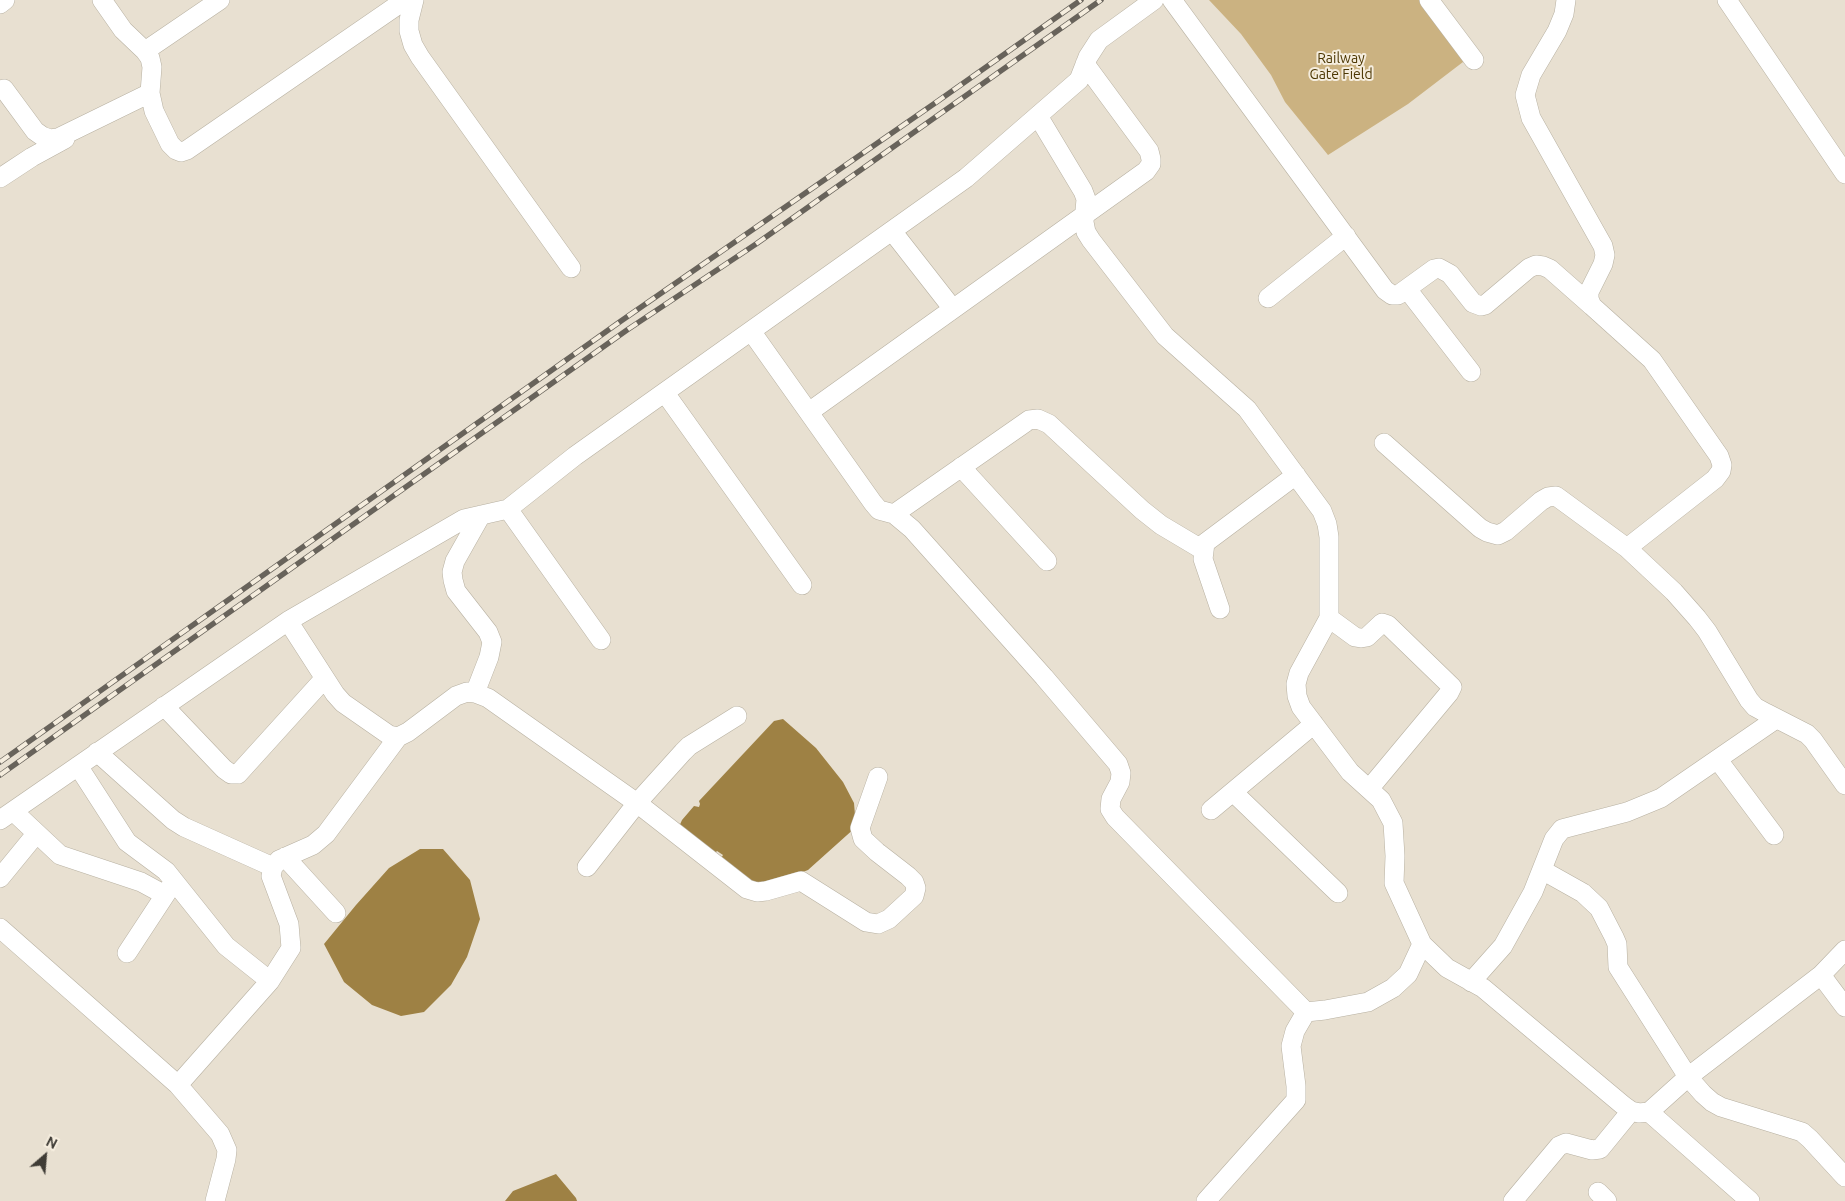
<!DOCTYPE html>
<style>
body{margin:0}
#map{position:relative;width:1845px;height:1201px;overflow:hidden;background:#e8e0d1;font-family:Ubuntu,sans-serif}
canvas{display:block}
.north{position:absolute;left:20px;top:1131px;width:50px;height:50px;-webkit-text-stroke:4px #f5edde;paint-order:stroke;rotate:27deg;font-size:14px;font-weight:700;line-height:20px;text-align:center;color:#3f3c36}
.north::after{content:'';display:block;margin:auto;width:18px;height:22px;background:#3f3c36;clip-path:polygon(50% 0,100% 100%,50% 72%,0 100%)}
</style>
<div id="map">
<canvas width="1845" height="1201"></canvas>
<div class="north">N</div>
</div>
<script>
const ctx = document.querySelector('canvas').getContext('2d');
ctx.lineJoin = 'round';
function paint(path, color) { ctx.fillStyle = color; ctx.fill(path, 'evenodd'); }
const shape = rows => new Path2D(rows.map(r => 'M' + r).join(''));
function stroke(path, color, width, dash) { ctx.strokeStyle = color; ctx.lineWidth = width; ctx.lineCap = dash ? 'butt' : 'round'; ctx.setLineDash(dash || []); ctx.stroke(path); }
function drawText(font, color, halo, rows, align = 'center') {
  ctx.font = font + ' Ubuntu,sans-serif'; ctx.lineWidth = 4; ctx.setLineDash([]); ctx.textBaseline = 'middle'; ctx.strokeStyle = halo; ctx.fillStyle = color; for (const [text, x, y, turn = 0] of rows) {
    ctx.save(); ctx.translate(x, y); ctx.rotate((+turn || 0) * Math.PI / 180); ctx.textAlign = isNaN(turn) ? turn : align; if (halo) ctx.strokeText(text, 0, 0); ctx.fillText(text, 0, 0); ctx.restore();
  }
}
const green = shape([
 [1209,0,1426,0,1461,49,1463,62,1408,104,1328,155,1285,102,1271,75,1241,34]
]);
const water = shape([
 [783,719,816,748,843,782,854,803,856,827,808,870,767,886,752,883,720,860,723,855,717,851,715,853,678,829,682,820,694,806,699,807,700,804,699,801,774,721],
 [420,849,443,849,470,880,480,919,467,957,451,985,424,1012,401,1016,372,1005,344,982,324,944,356,905,389,868],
 [556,1174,576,1198,577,1201,505,1201,513,1191]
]);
const minor = shape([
 [102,0,123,30,145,51,150,58,152,67,150,93,154,111,170,144,176,150,181,152,187,150,405,0],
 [414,0,409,20,409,31,413,45,420,57,571,268],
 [1172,0,1385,290,1392,295,1398,295,1434,269,1439,268,1450,274,1473,303,1481,306,1485,305,1529,268,1536,265,1543,266,1550,269,1592,306],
 [1429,0,1474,60],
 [1566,0,1564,14,1557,31,1531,75,1525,95,1531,118,1603,246,1605,255,1603,264,1589,292,1589,299,1592,306,1652,360,1719,456,1722,465,1721,471,1715,479,1627,548],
 [1727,0,1845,174],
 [0,4,5,0],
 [145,51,220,0],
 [4,89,35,131,42,136,50,139,58,138,150,93],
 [1038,116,1083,191,1086,199,1084,222,1086,232,1091,240,1165,336,1247,409,1322,511,1327,524,1329,537,1329,618,1299,673,1296,684,1297,696,1301,707,1350,772,1381,800,1393,823,1395,856,1394,883,1422,944,1408,974,1393,988,1368,1002,1325,1010,1306,1012,1295,1031,1291,1046,1296,1086,1296,1100,1206,1201],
 [0,178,32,157,65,139],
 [892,231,953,309],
 [1407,289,1471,372],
 [1268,298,1346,236],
 [751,331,873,503,879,510,894,514,912,529,1044,677,1118,764,1121,773,1120,782,1111,799,1110,809,1115,817,1306,1012],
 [665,393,802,585],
 [809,412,1146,171,1151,164,1151,159,1149,151,1085,64],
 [1384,443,1480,528,1487,532,1498,535,1506,531,1541,501,1548,497,1556,496,1627,548,1674,592,1697,618,1707,631,1749,700,1755,707,1766,713,1807,734,1813,740,1845,785],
 [961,467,1047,561],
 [508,509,601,640],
 [894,514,1029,420,1038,419,1049,424,1142,510,1161,525,1203,550],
 [1220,609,1203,559,1205,543,1296,475],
 [1329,618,1355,637,1361,638,1367,637,1382,623,1388,625,1452,687,1449,693,1369,789],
 [288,621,335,694,343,703,389,735,398,737,408,732,456,696,467,692,475,693,488,698,637,803,747,889,757,892,766,891,801,881,866,922,878,924,889,919,914,896,916,888,914,882,908,876,877,852,863,839,860,828,878,777],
 [475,693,489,657,492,642,488,632,456,591,453,580,452,572,455,561,481,515],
 [164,706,224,769,231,774,238,774,324,679],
 [97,752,173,820,184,827,273,867],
 [1718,760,1774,835],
 [78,766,127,842,166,871,226,946,270,981],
 [1233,792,1338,893],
 [1211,810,1314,724],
 [13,811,60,855,141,882,165,895],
 [0,820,288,621,464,519,508,509,575,456,966,178,1079,80,1088,57,1099,40,1154,0],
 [285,857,336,913],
 [587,867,637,803,683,752,689,746,737,716],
 [1542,870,1583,893,1599,908,1614,937,1617,944,1618,967,1688,1077,1703,1094,1712,1102,1721,1107,1802,1132,1810,1139,1845,1177],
 [0,878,36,834],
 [0,928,178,1085,220,1134,227,1150,226,1159,215,1201],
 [1422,944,1447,968,1483,988,1624,1106,1631,1111,1639,1113,1649,1112,1750,1201],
 [127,953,171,886],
 [1821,975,1845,1007],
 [1471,982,1503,946,1533,892,1554,839,1562,829,1627,812,1661,798,1776,719],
 [178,1085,270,981,291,948,289,924,271,876,273,867,279,860,313,845,326,834,398,737],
 [1649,1112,1688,1077,1821,975,1845,950],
 [1598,1192,1607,1201],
 [1513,1201,1559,1146,1566,1143,1592,1150,1600,1149,1631,1111]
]);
const rail = shape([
 [0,762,621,321,938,101,1081,0],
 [0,775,627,330,756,244,1101,0]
]);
const parkNames = [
 ["Railway",1341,58],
 ["Gate Field",1341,74]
];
paint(green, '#cbb281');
paint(water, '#9e8144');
stroke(minor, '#b7b0a1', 20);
stroke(minor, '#fff', 19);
stroke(rail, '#68635b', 5.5);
stroke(rail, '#f5edde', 4, [11]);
drawText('14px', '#4c3703', '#f5edde', parkNames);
</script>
